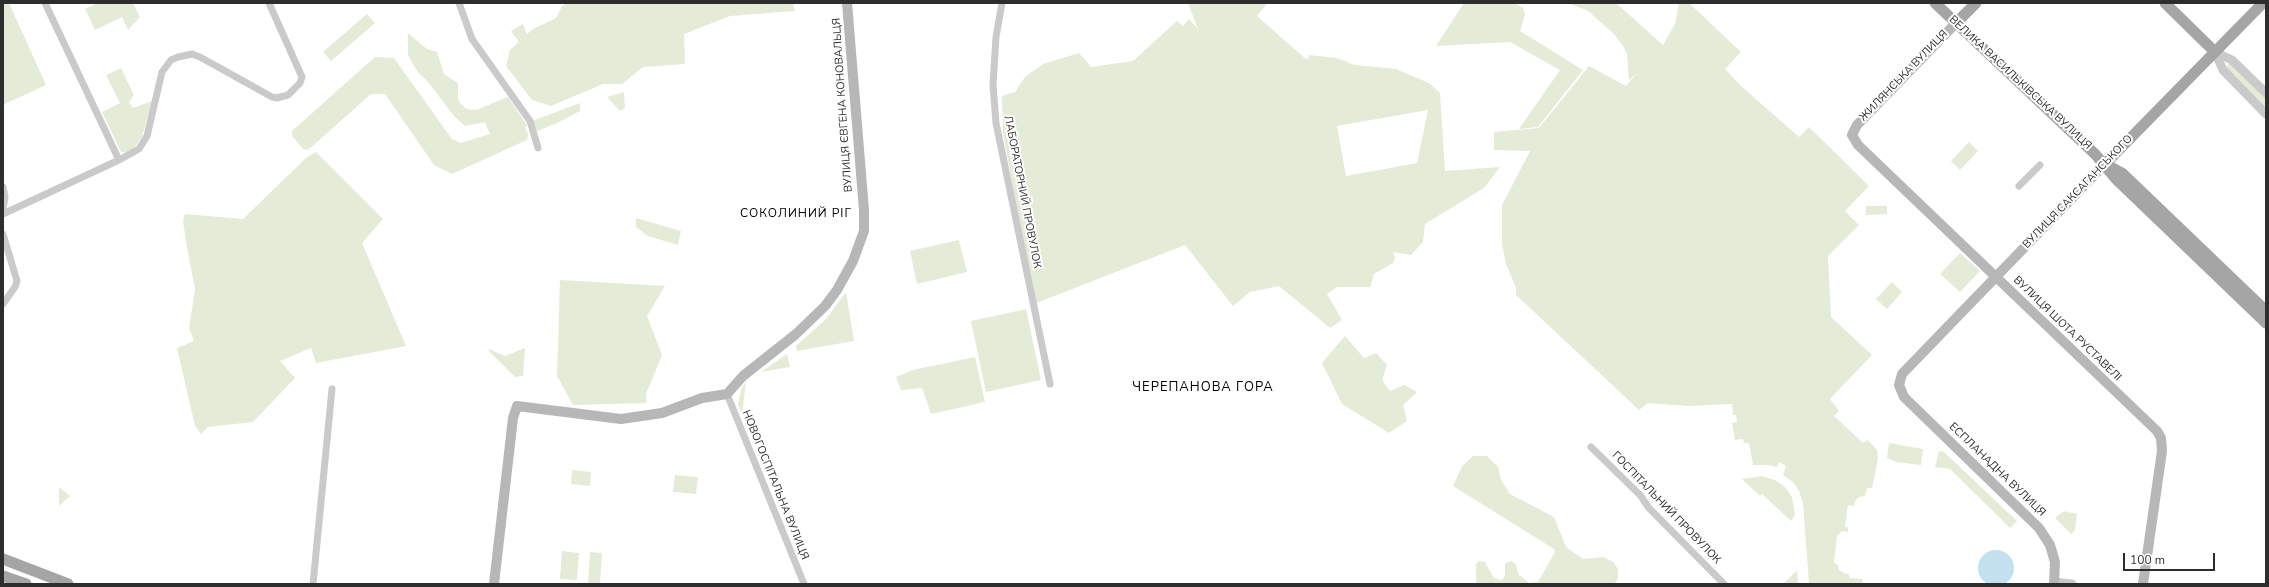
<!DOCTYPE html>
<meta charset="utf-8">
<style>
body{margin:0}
#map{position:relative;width:2269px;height:587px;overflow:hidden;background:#fff;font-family:"Nunito Sans",sans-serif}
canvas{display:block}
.frame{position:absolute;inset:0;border:4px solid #2d2d2d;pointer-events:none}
.scale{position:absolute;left:2123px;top:553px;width:92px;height:18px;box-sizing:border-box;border:2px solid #2d2d2d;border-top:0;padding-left:5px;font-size:12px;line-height:14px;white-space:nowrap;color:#2d2d2d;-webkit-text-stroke:3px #fff;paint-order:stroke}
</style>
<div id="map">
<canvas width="2269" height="587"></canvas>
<div class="frame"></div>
<div class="scale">100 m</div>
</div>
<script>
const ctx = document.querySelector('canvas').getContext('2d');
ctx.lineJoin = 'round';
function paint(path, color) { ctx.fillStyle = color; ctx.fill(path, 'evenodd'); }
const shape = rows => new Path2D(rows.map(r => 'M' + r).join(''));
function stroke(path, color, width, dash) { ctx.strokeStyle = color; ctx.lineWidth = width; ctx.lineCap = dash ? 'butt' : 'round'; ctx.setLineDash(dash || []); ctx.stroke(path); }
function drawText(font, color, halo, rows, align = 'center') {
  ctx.font = font + ' "Nunito Sans",sans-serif'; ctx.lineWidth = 4; ctx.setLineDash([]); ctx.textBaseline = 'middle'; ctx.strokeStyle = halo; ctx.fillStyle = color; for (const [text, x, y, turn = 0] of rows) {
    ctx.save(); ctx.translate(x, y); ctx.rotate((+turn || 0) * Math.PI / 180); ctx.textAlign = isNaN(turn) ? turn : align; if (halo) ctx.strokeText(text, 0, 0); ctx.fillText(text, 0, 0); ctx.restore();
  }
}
const green = shape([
 [3,3,9,3,46,85,3,105],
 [98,3,133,3,140,17,128,30,122,17,95,30,85,9],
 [567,3,793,3,795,11,730,16,684,34,685,64,643,67,622,84,603,84,551,106,532,100,506,66,510,50,519,42,511,31,523,24,527,34,533,29,556,18,562,6],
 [1188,3,1264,3,1266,5,1257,16,1307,60,1309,55,1337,58,1355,65,1396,69,1429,83,1440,93,1445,171,1500,167,1484,188,1425,224,1423,242,1411,255,1393,252,1395,257,1393,263,1374,274,1370,287,1337,287,1327,294,1342,320,1330,328,1279,286,1250,292,1233,306,1185,245,1034,304,1003,133,1002,96,1015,92,1025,77,1043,64,1079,53,1091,67,1133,61,1177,21,1183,26,1189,19,1198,29],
 [1428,110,1417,163,1346,176,1337,126],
 [1464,3,1514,3,1523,8,1525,14,1520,31,1583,70,1538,127,1519,129,1560,70,1510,42,1436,46],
 [1568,3,1616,3,1663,45,1675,24,1679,4,1689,3,1741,52,1725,69,1741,86,1799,137,1809,127,1869,186,1845,211,1859,225,1828,256,1831,317,1872,355,1830,399,1839,411,1834,416,1863,443,1868,440,1877,450,1878,459,1872,488,1867,488,1865,496,1859,497,1855,501,1854,506,1848,505,1845,527,1848,527,1848,532,1842,531,1837,536,1834,563,1838,565,1839,570,1844,573,1849,574,1849,578,1863,579,1862,584,1809,584,1803,504,1799,491,1793,482,1783,475,1786,466,1779,462,1777,467,1768,465,1753,465,1749,443,1744,443,1743,439,1735,440,1732,423,1737,422,1736,415,1733,415,1732,404,1688,406,1648,403,1639,410,1516,295,1516,288,1506,264,1502,244,1502,205,1530,151,1494,150,1494,132,1539,128,1589,66,1626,86,1637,73,1629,80,1627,54,1623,46,1614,34,1588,11],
 [367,14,375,23,331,61,323,52],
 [408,33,427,49,437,52,444,74,458,83,458,100,466,109,476,110,508,97,527,125,525,127,528,134,527,140,452,174,434,165,385,94,371,94,308,150,303,149,292,136,292,131,375,57,394,58,452,139,461,143,490,134,485,122,465,126,453,115,429,83,417,71,408,55],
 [2232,60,2266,93,2266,114,2223,70],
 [121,68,134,95,129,102,133,108,152,101,142,137,134,148,127,152,121,152,102,112,120,103,106,75],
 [624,92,625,108,620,111,607,97],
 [580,103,580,111,557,123,535,132,532,121],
 [1969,142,1978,151,1960,170,1951,161],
 [316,152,383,219,362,243,406,346,316,363,311,348,280,361,295,378,253,422,208,427,201,434,195,426,177,348,194,341,189,328,195,289,186,242,183,221,185,214,243,219,307,157],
 [1866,206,1887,206,1887,214,1866,215],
 [636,218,681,231,678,245,648,236,636,227],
 [959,240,967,272,917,284,910,251],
 [1960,253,1980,271,1960,292,1940,274],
 [560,280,665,286,647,316,662,355,646,394,646,403,573,405,557,376],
 [1892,282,1902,292,1887,309,1876,299],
 [846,292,854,341,797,351,796,346,826,319],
 [1026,309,1041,380,986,392,971,321],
 [1345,336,1364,358,1376,353,1387,365,1382,380,1390,391,1404,385,1417,392,1403,405,1407,421,1389,433,1342,404,1322,363],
 [525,348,523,376,515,377,489,351,489,349,505,356],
 [787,354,790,367,761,372],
 [975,357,985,402,931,414,922,388,901,390,896,377,913,370],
 [746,382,742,415,738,404,742,387],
 [1889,443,1923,449,1921,465,1896,462,1887,458],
 [1939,451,1944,452,2017,521,2010,528,1950,469,1935,467],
 [1473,456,1487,456,1498,467,1501,480,1510,494,1554,517,1566,547,1570,550,1583,559,1604,557,1613,562,1618,569,1618,579,1614,584,1476,584,1476,564,1479,561,1485,562,1494,578,1502,580,1505,576,1505,563,1512,561,1516,565,1519,575,1529,583,1538,582,1555,552,1554,549,1453,486,1462,466],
 [572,470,591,472,590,486,571,484],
 [675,475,698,477,696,494,673,492],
 [1762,476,1775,480,1785,487,1792,497,1795,515,1791,521,1762,494,1760,496,1742,479],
 [59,487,70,496,59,506],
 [2064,511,2077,514,2075,530,2071,534,2055,518],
 [562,551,579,553,577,580,560,579],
 [590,552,602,553,600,584,588,584],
 [1797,570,1798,584,1783,584]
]);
const water = shape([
 '1978 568a18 18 0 1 1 36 0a18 18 0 1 1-36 0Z'
]);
const minor = shape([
 [45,3,119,160],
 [459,3,472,39,530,121,538,148],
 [1002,3,996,37,993,85,996,123,1050,384],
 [2019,186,2040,165],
 [3,187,5,197,3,208],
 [3,214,119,160,139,149,147,136,162,72,171,60,178,57,192,54,200,57,272,97,277,98,288,95,300,83,302,77,269,3],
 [3,234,17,281,15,287,3,304],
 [727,394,804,584],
 [1591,447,1641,496,1648,507,1724,584],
 [313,584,332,389]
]);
const tertiary = shape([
 [2215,52,2223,70,2266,114],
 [2215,52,2232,60,2266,93],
 [2054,582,2072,584]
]);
const secondary = shape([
 [1956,23,1857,125,1852,135,1858,145,2157,431,2161,438,2162,451,2143,584],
 [494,584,513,418,517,406,621,419,662,413,702,398,727,394,743,376,796,334,825,306,837,290,853,261,864,231,864,210,847,3],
 [2054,584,2055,562,2050,545,2039,528,1904,397,1899,385,1902,374,2105,164]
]);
const primary = shape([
 [1935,3,2095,154,2116,179,2266,323],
 [2165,3,2215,52],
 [1956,23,1976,3],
 [2105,164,2263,3],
 [2107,165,2122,173,2266,311],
 [3,559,68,584],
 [3,576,26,584]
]);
const streetNames = [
 ["ЖИЛЯНСЬКА ВУЛИЦЯ",1904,76,-46],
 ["ВЕЛИКА ВАСИЛЬКІВСЬКА ВУЛИЦЯ",2020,83,43],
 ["ВУЛИЦЯ ЄВГЕНА КОНОВАЛЬЦЯ",843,105,-94],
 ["ЛАБОРАТОРНИЙ ПРОВУЛОК",1022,192,79],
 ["ВУЛИЦЯ САКСАГАНСЬКОГО",2078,192,-46],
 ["ВУЛИЦЯ ШОТА РУСТАВЕЛІ",2067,329,44],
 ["ЕСПЛАНАДНА ВУЛИЦЯ",1997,470,44],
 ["НОВОГОСПІТАЛЬНА ВУЛИЦЯ",775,485,68],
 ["ГОСПІТАЛЬНИЙ ПРОВУЛОК",1666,508,46]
];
const neighbourhoodNames = [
 ["СОКОЛИНИЙ РІГ",796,214]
];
const quarterNames = [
 ["ЧЕРЕПАНОВА ГОРА",1203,388]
];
paint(green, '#e4ecd8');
paint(water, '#c2e0ee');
stroke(minor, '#cacaca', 7);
stroke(tertiary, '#cacaca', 9);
stroke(secondary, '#b7b7b7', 10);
stroke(primary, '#a5a5a5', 11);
drawText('11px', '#2d2d2d', '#fff', streetNames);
ctx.letterSpacing = '1px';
drawText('12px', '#000', '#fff', neighbourhoodNames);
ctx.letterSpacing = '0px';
ctx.letterSpacing = '1px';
drawText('13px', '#000', '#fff', quarterNames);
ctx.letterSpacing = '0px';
</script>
